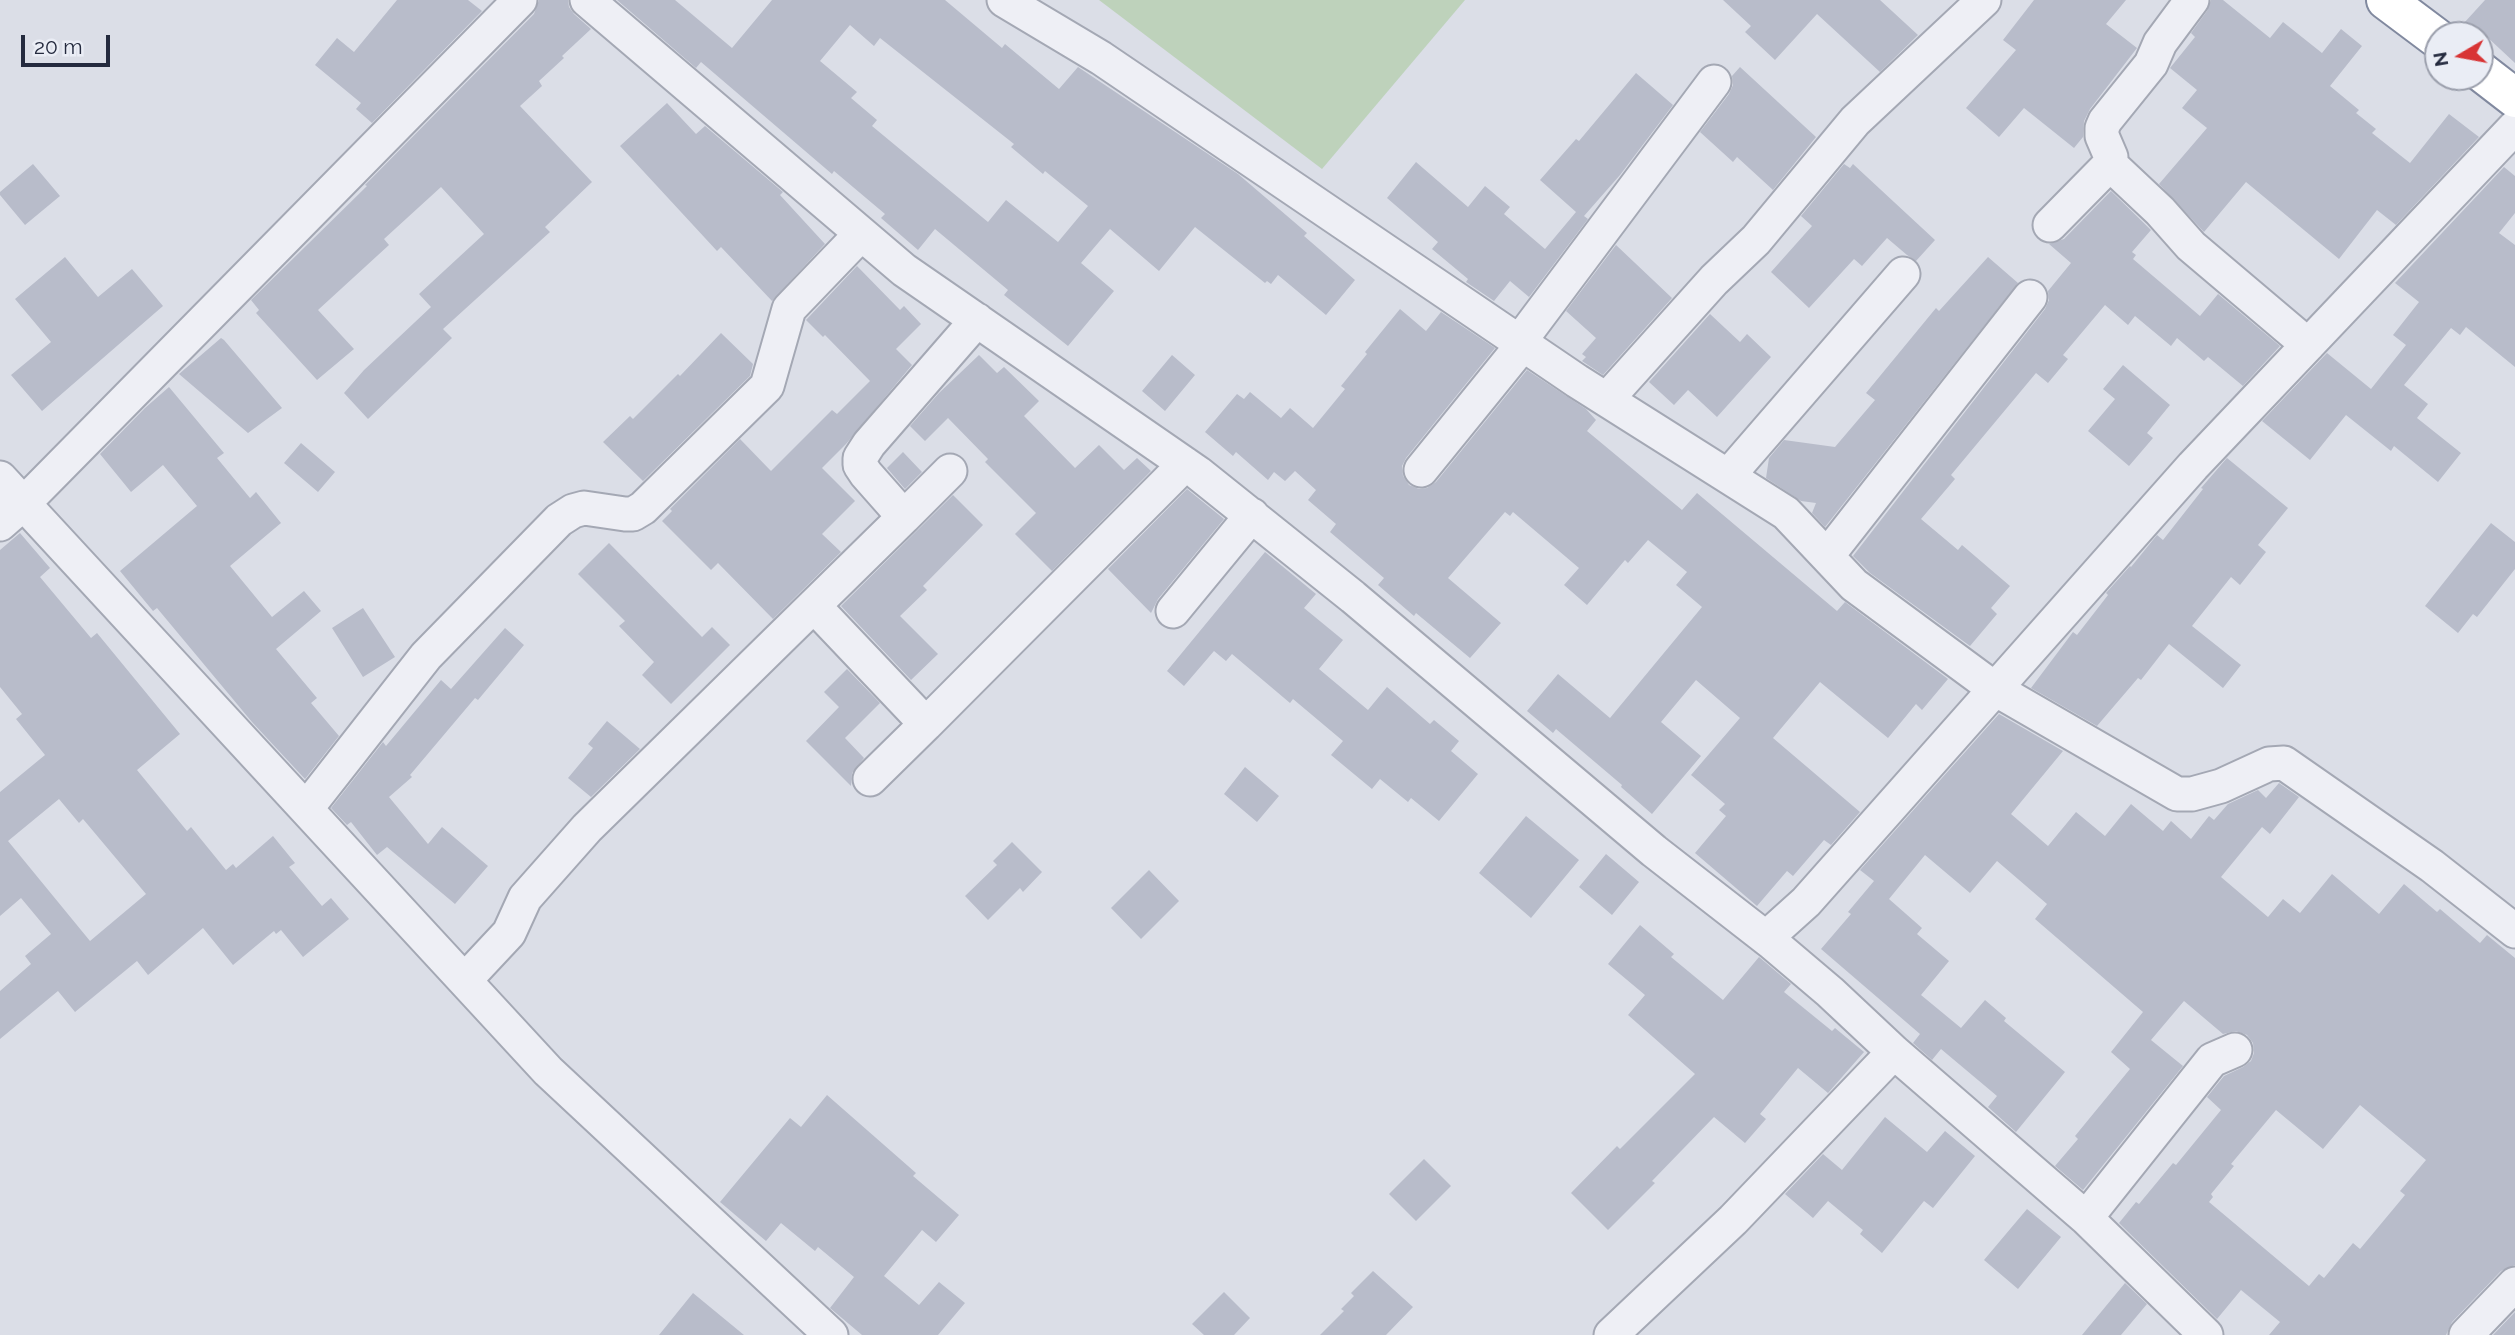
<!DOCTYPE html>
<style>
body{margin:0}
#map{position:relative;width:2515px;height:1335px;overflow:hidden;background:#dbdee7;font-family:Raleway,sans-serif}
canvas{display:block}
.north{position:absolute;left:2424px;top:21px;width:70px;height:70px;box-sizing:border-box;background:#eaedf5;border:2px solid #9b9fac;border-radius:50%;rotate:260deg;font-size:19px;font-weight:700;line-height:28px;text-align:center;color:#242a3e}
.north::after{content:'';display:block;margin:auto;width:24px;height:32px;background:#d83435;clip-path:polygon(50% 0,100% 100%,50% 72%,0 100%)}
.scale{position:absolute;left:21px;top:35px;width:89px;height:32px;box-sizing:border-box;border:4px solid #242a3e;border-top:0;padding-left:9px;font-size:21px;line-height:24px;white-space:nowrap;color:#242a3e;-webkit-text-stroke:5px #eaedf5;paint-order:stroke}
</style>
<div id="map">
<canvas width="2515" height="1335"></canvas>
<div class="north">N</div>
<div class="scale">20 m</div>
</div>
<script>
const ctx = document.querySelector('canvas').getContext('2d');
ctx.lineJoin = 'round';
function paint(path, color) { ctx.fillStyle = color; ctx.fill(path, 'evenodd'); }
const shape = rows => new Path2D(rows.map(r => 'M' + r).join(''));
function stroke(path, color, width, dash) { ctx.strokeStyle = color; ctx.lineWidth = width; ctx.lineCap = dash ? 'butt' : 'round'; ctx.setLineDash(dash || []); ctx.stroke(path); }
const green = shape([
 [1099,0,1465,0,1322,169]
]);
const building = shape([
 [397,0,468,0,482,11,372,123,356,109,361,103,315,65,337,38,354,52],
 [539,0,568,0,569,7,574,14,591,29,562,56,564,58,539,81,542,86,520,106,592,182,545,227,550,232,443,329,452,338,368,419,344,393,364,370,431,307,419,294,484,234,441,187,384,239,389,245,318,310,354,349,317,380,256,313,259,310,251,300,367,186,365,185,534,14],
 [617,0,675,0,732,48,772,0,945,0,1002,48,1005,44,1059,89,1078,67,1238,174,1307,233,1304,236,1355,280,1326,315,1278,275,1271,284,1267,281,1265,283,1195,227,1159,271,1110,229,1081,263,1114,291,1068,346,1004,295,1008,290,935,229,918,250,881,218,885,214,834,171,832,174,701,62,696,68],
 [850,25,874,46,880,38,1014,144,1011,147,1043,174,1045,171,1088,206,1058,242,1006,200,988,222,872,126,877,120,851,98,857,92,820,61],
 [1723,0,1880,0,1918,35,1880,72,1817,14,1775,60,1745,32,1751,26],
 [2034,0,2126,0,2106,24,2137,48,2090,109,2084,121,2083,137,2074,148,2024,108,1999,137,1966,108,2016,50,2003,40],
 [2211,0,2223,0,2270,38,2283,22,2322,53,2341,29,2362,46,2330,86,2359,110,2356,113,2376,129,2372,133,2410,163,2449,114,2479,137,2396,225,2377,210,2339,259,2246,182,2204,232,2159,184,2207,128,2182,108,2197,90,2170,68,2195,37,2191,33,2207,11],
 [2485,0,2515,0,2515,63,2485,35,2481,39,2480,35,2464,23],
 [1740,67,1816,137,1773,190,1737,157,1733,162,1700,132,1729,94,1733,85,1732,76],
 [1636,73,1673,105,1620,175,1584,216,1588,219,1529,297,1510,281,1494,301,1466,282,1468,279,1432,249,1438,242,1387,198,1416,162,1468,207,1485,186,1510,207,1504,214,1545,249,1576,212,1540,180,1576,139,1579,141],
 [667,103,696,134,705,126,783,192,780,195,825,244,772,301,721,247,717,251,620,146],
 [33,164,60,196,25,225,0,195,0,192],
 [1844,164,1850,168,1853,164,1935,240,1916,261,1907,255,1887,238,1862,266,1854,259,1809,308,1771,272,1812,226,1801,216],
 [2504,167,2515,176,2515,213,2499,233,2515,245,2515,367,2466,327,2460,335,2451,328,2404,385,2428,404,2417,418,2461,453,2438,482,2394,446,2391,451,2346,415,2310,460,2262,421,2327,353,2371,389,2406,345,2393,335,2419,302,2395,283],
 [2111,191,2151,230,2132,252,2136,255,2133,259,2200,316,2218,294,2280,346,2243,386,2208,357,2204,361,2177,338,2171,346,2135,316,2128,325,2105,305,2063,355,2068,359,2048,383,2036,373,1951,475,1955,479,1921,519,1958,550,1962,545,2010,586,1991,608,1997,614,1970,646,1870,573,1853,556,2045,309,2049,300,2048,291,2071,263,2049,244,2064,239],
 [1616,245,1672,298,1603,375,1582,361,1586,357,1582,354,1596,338,1566,311],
 [65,257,98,297,132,269,163,306,42,411,11,375,51,342,15,299],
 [1988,257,2018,283,1825,527,1812,513,1816,503,1801,501,1766,478,1769,458,1784,440,1835,447,1875,400,1866,393,1936,308,1939,311],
 [857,266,900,310,904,306,921,324,896,349,912,365,846,444,822,468,855,501,822,534,841,552,773,619,718,563,711,570,662,521,672,511,670,509,740,439,771,471,832,410,837,414,870,381,825,335,823,337,806,320],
 [1400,309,1426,331,1441,312,1495,348,1406,458,1402,466,1403,476,1409,485,1419,489,1427,488,1436,482,1527,370,1586,409,1596,420,1587,431,1682,510,1697,493,1837,611,1845,602,1948,679,1922,710,1916,704,1888,738,1820,682,1773,738,1860,812,1831,845,1824,840,1793,876,1787,871,1757,906,1695,853,1726,816,1719,810,1725,804,1691,775,1740,718,1696,680,1661,722,1701,756,1652,814,1621,787,1622,785,1556,729,1553,733,1527,711,1558,674,1610,718,1702,607,1676,585,1687,572,1648,540,1628,563,1625,560,1587,605,1564,585,1579,568,1513,512,1510,516,1505,512,1448,578,1501,623,1470,658,1416,613,1414,616,1378,585,1384,578,1330,532,1336,524,1308,500,1316,490,1295,471,1285,481,1274,472,1268,480,1236,452,1233,456,1205,432,1237,394,1244,399,1250,392,1281,418,1290,408,1313,428,1345,389,1341,386,1367,354,1365,352],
 [1710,314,1740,342,1747,334,1771,357,1717,417,1688,390,1674,405,1649,382],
 [721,333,753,364,750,376,643,481,603,442,630,416,633,419,678,374,680,376],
 [221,338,224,340,282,408,248,433,179,374],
 [979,355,997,373,1004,367,1039,401,1024,416,1075,468,1099,445,1124,470,1137,458,1151,471,1052,571,1015,534,1036,513,985,462,988,459,948,418,925,441,910,426,939,393],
 [1172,355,1195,375,1165,411,1142,391],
 [2123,365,2170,405,2147,433,2153,438,2129,466,2088,431,2115,399,2103,389],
 [169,387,224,453,217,458,250,498,256,492,281,523,230,566,272,617,304,591,321,611,276,649,317,698,311,703,339,736,305,779,252,722,157,608,153,611,120,571,197,506,163,465,131,492,100,454,145,408],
 [301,443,335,472,318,492,284,463],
 [903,452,922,472,905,489,887,468],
 [2227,458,2288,508,2258,545,2266,552,2240,585,2231,577,2192,626,2241,665,2223,688,2169,644,2141,680,2138,678,2097,726,2031,688,2073,632,2077,635,2108,595,2106,593,2130,566,2131,567,2157,535,2163,540,2203,489,2201,488],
 [1187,489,1224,519,1158,599,1151,613,1108,569],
 [953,495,983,525,923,586,927,590,900,616,938,654,911,680,841,606],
 [2491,523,2515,542,2515,569,2477,617,2473,614,2458,633,2425,606],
 [20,533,50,568,40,577,91,638,97,633,180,734,137,770,187,831,191,827,226,870,233,864,236,868,273,836,295,863,289,867,322,906,331,898,349,919,303,957,281,930,276,934,274,931,233,965,203,928,148,975,137,961,75,1012,58,991,0,1039,0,991,31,964,25,956,51,934,21,898,0,916,0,792,45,755,16,719,22,714,0,687,0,550],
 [59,799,79,823,83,819,146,894,90,941,8,841],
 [609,543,702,637,712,627,730,645,671,704,642,675,654,662,619,626,625,621,578,574],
 [1265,552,1316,594,1304,608,1343,640,1319,669,1368,710,1387,687,1430,724,1434,720,1459,741,1451,751,1478,774,1439,821,1411,798,1408,802,1380,779,1372,789,1331,755,1343,741,1293,699,1290,703,1232,654,1226,661,1214,651,1184,686,1167,671],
 [363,608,395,657,363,677,332,628],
 [505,628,524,645,478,700,475,698,410,775,412,777,389,797,428,844,442,827,488,866,455,904,387,847,377,855,351,822,347,825,331,808,383,742,386,746,441,680,451,689],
 [847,669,880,703,845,738,864,758,852,773,851,786,806,741,839,707,824,692],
 [1999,714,2063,751,2011,814,2048,846,2076,812,2105,836,2131,804,2163,831,2171,821,2191,839,2209,816,2214,820,2228,804,2258,790,2266,798,2279,783,2299,797,2270,834,2262,827,2221,877,2268,917,2283,899,2300,913,2332,874,2379,914,2404,884,2437,912,2440,909,2480,943,2487,935,2515,958,2515,1265,2501,1271,2452,1322,2446,1335,2269,1335,2280,1322,2241,1290,2217,1319,2119,1223,2136,1202,2139,1204,2173,1163,2176,1165,2221,1110,2207,1097,2224,1076,2243,1067,2251,1061,2254,1053,2253,1043,2247,1035,2236,1031,2223,1034,2184,1001,2151,1040,2183,1066,2083,1190,2055,1166,2078,1139,2075,1136,2130,1069,2111,1052,2143,1012,2035,919,2047,904,1997,861,1970,893,1925,855,1889,899,1922,928,1917,934,1949,961,1921,995,1961,1028,1985,1000,2006,1018,2004,1021,2065,1072,2016,1132,1988,1107,1997,1096,1941,1049,1932,1060,1913,1043,1920,1034,1821,949,1851,914,1848,912,1874,881,1860,870],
 [2360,1105,2426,1160,2400,1191,2405,1195,2360,1249,2353,1243,2324,1278,2319,1274,2309,1286,2209,1202,2213,1197,2211,1194,2234,1166,2231,1164,2276,1110,2323,1149],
 [607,721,640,749,591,797,568,778,593,748,588,744],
 [1245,767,1279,796,1257,822,1224,794],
 [1526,816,1579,860,1531,918,1479,873],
 [1012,842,1042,872,1023,892,1020,888,988,920,965,896,997,865,993,861],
 [1606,854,1639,882,1612,915,1579,887],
 [1149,870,1179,901,1141,939,1111,908],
 [1640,925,1674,954,1671,957,1723,1000,1759,957,1791,984,1784,992,1832,1031,1835,1028,1864,1052,1828,1093,1798,1068,1760,1114,1766,1119,1745,1143,1714,1117,1652,1181,1655,1183,1608,1230,1571,1193,1617,1146,1620,1149,1695,1074,1628,1015,1645,995,1608,964],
 [827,1095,916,1173,913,1176,959,1215,936,1242,922,1230,884,1276,919,1305,939,1282,965,1303,938,1335,862,1335,830,1308,854,1277,818,1247,815,1251,781,1223,766,1241,720,1202,790,1118,801,1127],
 [1885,1117,1927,1152,1945,1131,1975,1156,1933,1208,1924,1201,1882,1253,1860,1234,1863,1230,1828,1201,1813,1218,1785,1194,1823,1154,1842,1170],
 [1424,1159,1451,1186,1416,1221,1389,1194],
 [2027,1209,2061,1237,2018,1289,1984,1260],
 [1373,1271,1413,1307,1386,1335,1320,1335,1344,1311,1341,1309,1354,1296,1351,1293],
 [2125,1283,2147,1304,2121,1335,2082,1335],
 [1224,1292,1250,1318,1234,1335,1204,1335,1192,1324],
 [693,1293,744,1335,659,1335],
 [2515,1312,2515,1335,2493,1335]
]);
const minor = shape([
 [587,0,904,270,1198,473,1353,597,1654,851,1771,942,1830,992,1894,1052,2086,1218,2206,1335],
 [1004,0,1101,58,1577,381,1786,513,1854,585,1995,689,2177,794,2192,794,2221,786,2269,764,2284,763,2432,866,2515,931],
 [2110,164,2160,211,2191,246,2308,345],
 [2050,225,2110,164,2111,157,2102,136,2102,128,2105,121,2151,64,2160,43,2192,0],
 [1520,341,1714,82],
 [1607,399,1714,280,1756,240,1855,121,1984,0],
 [1421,470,1524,343],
 [1728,476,1903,274],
 [0,478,548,1071,831,1335],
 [904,517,950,471],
 [0,524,24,503,520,0],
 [1827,556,2030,297],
 [814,606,926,724,1185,464],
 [1173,611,1252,515],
 [870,779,926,724],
 [306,809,426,656,559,520,573,511,584,508,625,514,633,514,643,508,767,386,789,309,861,234],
 [1766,938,1806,902,2193,466,2515,127],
 [465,980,509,933,525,898,587,828,904,517,866,474,860,465,860,458,869,444,977,320],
 [2086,1218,2212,1060,2235,1050],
 [1611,1335,1733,1220,1894,1052],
 [2466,1335,2515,1284]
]);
const highway = shape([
 [2386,0,2438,39],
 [2480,71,2515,98]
]);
paint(green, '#bed2bb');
paint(building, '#b8bcca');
stroke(minor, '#a4a8b4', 37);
stroke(highway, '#81899f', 42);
stroke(minor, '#eeeff5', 33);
stroke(highway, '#fff', 38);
</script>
